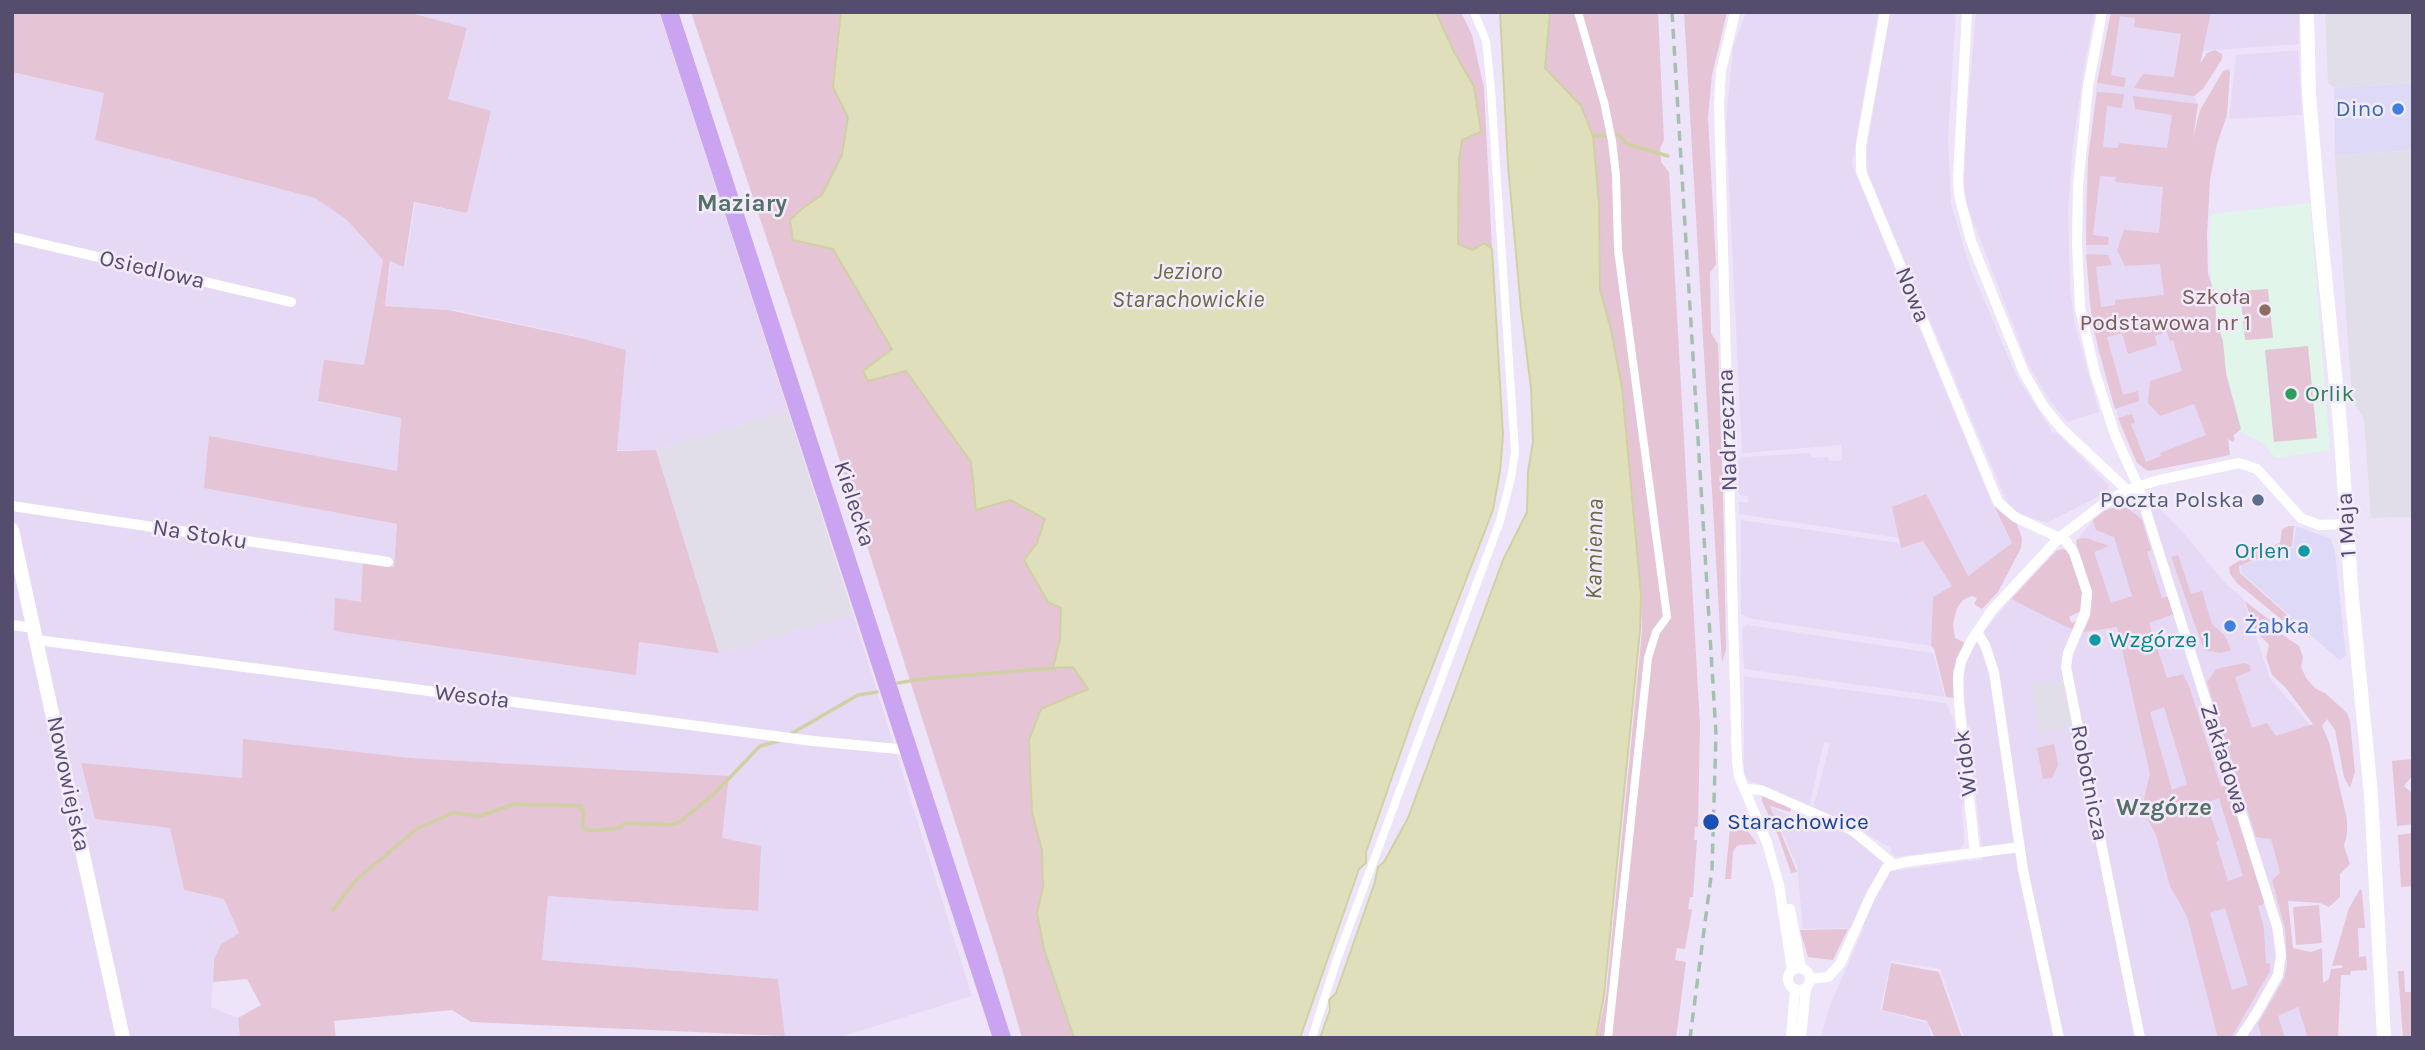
<!DOCTYPE html>
<meta charset="utf-8">
<style>
body{margin:0}
#map{position:relative;width:2425px;height:1050px;overflow:hidden;background:#eee4f9;font-family:Karla,sans-serif}
canvas{display:block}
.frame{position:absolute;inset:0;border:14px solid #554d6e;pointer-events:none}
</style>
<div id="map">
<canvas width="2425" height="1050"></canvas>
<div class="frame"></div>
</div>
<script>
const ctx = document.querySelector('canvas').getContext('2d');
ctx.lineJoin = 'round';
function paint(path, color) { ctx.fillStyle = color; ctx.fill(path, 'evenodd'); }
const shape = rows => new Path2D(rows.map(r => 'M' + r).join(''));
function stroke(path, color, width, dash) { ctx.strokeStyle = color; ctx.lineWidth = width; ctx.lineCap = dash ? 'butt' : 'round'; ctx.setLineDash(dash || []); ctx.stroke(path); }
function drawText(font, color, halo, rows, align = 'center') {
  ctx.font = font + ' Karla,sans-serif'; ctx.lineWidth = 5; ctx.setLineDash([]); ctx.textBaseline = 'middle'; ctx.strokeStyle = halo; ctx.fillStyle = color; for (const [text, x, y, turn = 0] of rows) {
    ctx.save(); ctx.translate(x, y); ctx.rotate((+turn || 0) * Math.PI / 180); ctx.textAlign = isNaN(turn) ? turn : align; if (halo) ctx.strokeText(text, 0, 0); ctx.fillText(text, 0, 0); ctx.restore();
  }
}
const residential = shape([
 [407,12,659,12,788,411,656,450,617,450,626,350,575,336,455,310,385,306,391,262,405,267,415,203,467,213,491,112,448,99,467,28],
 [1746,12,1878,12,1852,164,1991,501,2012,544,1968,576,1893,507,1899,538,1739,514,1739,502,1748,502,1748,496,1740,495,1738,491,1738,460,1742,457,1811,453,1812,458,1828,457,1829,461,1842,460,1841,445,1742,453,1726,122,1733,48],
 [1890,12,1956,12,1948,137,1951,204,1970,267,2016,375,2053,433,2056,432,2109,485,2107,492,2047,523,2015,512,2006,500,1868,175,1867,147],
 [1976,12,2095,12,2085,62,2073,145,2068,211,2070,287,2074,321,2099,412,2067,422,2050,401,2028,364,1967,205,1964,184,1966,129],
 [2111,12,2299,12,2299,44,2203,51,2194,96,2198,104,2184,191,2230,455,2149,471,2144,470,2134,457,2117,414,2098,351,2089,298,2085,222,2088,159,2097,83],
 [2298,50,2302,115,2229,119,2236,55],
 [12,72,104,93,96,140,315,198,347,220,383,260,364,366,318,402,401,418,397,472,210,436,205,488,397,524,394,567,636,675,639,642,719,653,853,614,972,996,837,1038,794,1038,785,1036,778,979,542,960,548,896,758,911,722,839,729,777,410,758,244,740,242,778,81,764,95,819,170,828,184,890,224,899,239,933,221,944,214,959,211,1007,238,1018,240,1038,12,1038],
 [2152,501,2187,537,2226,584,2243,598,2270,678,2316,732,2271,838,2280,873,2272,880,2285,929,2287,964,2284,979,2298,1006,2308,1038,1964,1038,1940,969,1891,961,1880,1010,1928,1023,1931,1038,1820,1038,1831,1003,1864,928,1803,929,1797,866,1771,807,1802,821,1800,827,1831,832,1833,826,1853,837,1880,856,1892,871,1983,859,1964,695,1964,668,1972,650,1986,629,2011,599,2083,632,2090,617,2092,597,2076,541,2093,520,2104,511,2123,504],
 [1741,520,1899,543,1901,548,1923,541,1953,586,1933,597,1931,646,1752,619,1741,614],
 [1747,625,1933,653,1945,697,1744,669,1742,628],
 [1744,676,1946,703,1954,720,1966,801,1962,804,1964,844,1959,849,1896,857,1891,853,1891,848,1850,825,1813,809,1830,743,1824,742,1809,807,1748,780,1744,772]
]);
const commercial = shape([
 [2413,83,2413,150,2335,156,2334,88],
 [2296,526,2331,539,2335,552,2346,656,2339,660,2241,572,2241,566,2293,547]
]);
const industrial = shape([
 [2325,12,2413,12,2413,83,2334,88,2328,83],
 [2413,150,2413,531,2412,517,2371,518,2364,419,2352,400,2335,156],
 [788,411,853,614,719,653,656,450],
 [2064,680,2072,727,2039,734,2031,685]
]);
const education = shape([
 [2310,203,2330,450,2276,458,2261,442,2237,430,2213,331,2210,243,2211,214]
]);
const green = shape([
 [12,12,407,12,467,28,448,99,491,111,467,213,414,202,404,267,390,261,385,306,449,310,581,338,626,350,617,451,656,450,719,653,639,642,636,675,334,631,335,598,361,602,363,563,394,567,397,524,204,488,209,436,397,471,401,418,318,401,324,360,364,365,383,260,347,220,315,198,95,140,104,93,12,72],
 [691,12,841,12,833,87,848,117,842,155,822,195,803,208,833,249,892,349,863,371,868,381,905,370,971,462,976,510,1010,500,1045,519,1037,543,1061,608,1060,639,1053,667,1073,667,1089,689,1041,709,1032,812,1042,850,1043,887,1037,913,1044,949,1074,1038,1022,1038,1003,972,816,386],
 [1436,12,1461,12,1472,35,1484,88,1492,249,1484,243,1473,250,1458,244,1459,160,1462,140,1480,132,1453,50],
 [1550,12,1658,12,1664,140,1660,148,1661,162,1669,172,1700,725,1698,827,1695,827,1694,840,1697,840,1693,897,1690,897,1688,909,1692,910,1685,949,1677,948,1675,960,1686,962,1676,1038,1597,1038,1606,996,1629,766,1642,631,1641,595,1611,330,1600,290,1599,205,1593,136,1545,68],
 [1684,12,1727,12,1712,75,1708,117,1716,264,1710,273,1711,333,1718,344,1723,497,1726,649,1722,663],
 [2111,12,2211,12,2200,64,2207,53,2215,50,2222,54,2222,59,2203,89,2194,96,2134,88,2143,74,2174,77,2181,34,2134,27,2135,18,2120,16,2111,75,2126,78,2124,87,2097,83],
 [2229,69,2230,73,2227,115,2217,144,2210,180,2207,235,2208,274,2215,294,2216,319,2223,341,2226,373,2241,429,2233,436,2235,439,2233,442,2228,439,2230,455,2149,471,2137,463,2118,418,2132,414,2135,423,2131,424,2146,462,2161,456,2160,453,2206,435,2194,404,2160,416,2148,403,2150,381,2182,371,2173,340,2170,341,2167,332,2155,336,2157,345,2128,354,2122,333,2107,337,2123,395,2138,391,2139,401,2115,409,2109,388,2092,323,2086,254,2108,255,2112,265,2096,267,2101,307,2115,305,2115,300,2164,295,2160,264,2125,266,2117,250,2124,230,2159,233,2163,187,2115,182,2116,177,2100,176,2093,235,2109,237,2108,245,2086,245,2088,159,2097,92,2124,94,2122,108,2107,106,2103,147,2118,148,2119,143,2167,148,2172,115,2135,109,2133,96,2198,104,2193,138,2200,110,2223,71],
 [2268,289,2273,338,2245,340,2240,291],
 [2308,346,2317,438,2274,442,2265,350],
 [1926,494,1968,576,2012,543,1994,506,2003,514,2016,522,2022,538,2021,548,1998,592,1982,609,1974,604,1977,598,1972,596,1963,600,1957,608,1953,624,1955,638,1965,643,1953,671,1954,698,1946,697,1934,649,1931,646,1933,597,1952,586,1923,541,1901,548,1892,507],
 [2123,504,2142,520,2151,550,2147,552,2162,598,2168,597,2174,614,2149,623,2167,678,2183,674,2189,686,2221,787,2228,785,2265,903,2258,906,2264,929,2266,963,2270,964,2270,971,2231,1038,2218,1038,2187,916,2170,886,2156,835,2148,820,2144,798,2150,774,2117,627,2083,632,2090,617,2092,597,2078,552,2076,541,2078,539,2086,538,2109,546,2094,552,2111,603,2132,596,2114,537,2096,530,2093,520,2104,511],
 [2164,707,2187,784,2172,790,2150,712],
 [2219,798,2243,876,2228,881,2216,842,2219,840,2206,803],
 [2225,908,2248,985,2232,990,2210,913],
 [2289,526,2294,526,2292,546,2239,566,2240,573,2295,622,2296,625,2292,628,2238,584,2230,574,2229,567,2248,555,2280,543,2282,529],
 [2062,549,2069,551,2084,595,2083,610,2069,617,2072,623,2080,619,2075,631,2011,599,2056,551],
 [2178,555,2191,594,2202,591,2212,624,2226,637,2231,651,2219,653,2204,650,2171,557],
 [2245,601,2272,622,2277,631,2299,646,2303,657,2301,667,2306,678,2316,689,2325,693,2347,713,2350,721,2355,772,2350,788,2344,777,2335,730,2327,719,2322,726,2329,742,2347,819,2347,834,2344,846,2350,864,2340,874,2340,897,2329,907,2320,903,2288,901,2293,948,2311,952,2322,948,2323,983,2329,979,2331,969,2342,968,2342,965,2332,966,2349,908,2360,889,2362,891,2365,928,2358,928,2359,957,2366,956,2367,970,2351,971,2350,975,2341,975,2338,1038,2308,1038,2298,1007,2278,1016,2285,1038,2262,1038,2258,1024,2284,979,2287,964,2285,929,2272,880,2280,873,2271,839,2256,837,2207,682,2216,669,2244,663,2250,665,2251,671,2235,677,2252,728,2267,723,2276,736,2313,724,2285,687,2272,675,2266,657,2269,645,2255,630],
 [243,739,410,758,729,776,722,838,761,846,758,911,548,896,542,960,778,979,785,1036,471,1022,452,1010,334,1021,336,1038,240,1038,238,1018,261,1005,247,979,213,982,214,959,221,944,239,933,224,899,184,890,170,828,95,819,81,763,242,778],
 [2054,744,2058,765,2052,778,2043,779,2037,748],
 [2413,759,2413,775,2404,786,2413,794,2413,824,2397,826,2392,761],
 [1762,796,1792,806,1790,812,1770,806,1797,872,1791,873,1779,838,1762,801],
 [1730,829,1748,831,1757,844,1740,845,1736,847,1733,852,1731,879,1725,879],
 [2413,833,2413,886,2401,887,2398,835],
 [2319,905,2322,943,2296,945,2293,907],
 [1848,929,1833,960,1808,957,1800,930],
 [1891,963,1939,972,1962,1038,1935,1038,1927,1021,1882,1010],
 [2398,971,2404,971,2405,992,2413,992,2413,1038,2403,1038]
]);
const water = shape([
 [841,12,1436,12,1453,50,1474,87,1481,132,1462,140,1459,160,1458,244,1473,250,1484,243,1492,249,1503,435,1500,471,1493,510,1414,714,1366,852,1366,863,1359,869,1300,1038,1074,1038,1044,949,1037,913,1043,887,1042,850,1032,812,1029,740,1041,709,1088,689,1073,667,1053,668,1060,639,1061,608,1048,602,1024,560,1037,543,1045,519,1010,500,976,510,971,462,906,371,868,381,863,371,892,349,833,249,793,240,790,220,803,208,822,195,842,155,848,117,833,87,841,12],
 [1500,12,1550,12,1545,68,1581,106,1593,136,1599,205,1600,290,1611,330,1622,388,1641,595,1640,630,1604,995,1596,1038,1320,1038,1330,1010,1329,1000,1336,993,1375,882,1378,867,1384,862,1408,818,1503,560,1527,512,1528,472,1533,442,1531,388,1521,309,1508,165,1500,12]
]);
const stream = shape([
 [1614,135,1619,135,1627,144,1668,156],
 [1593,136,1605,136],
 [898,683,922,679,1053,668],
 [789,735,858,695,877,692],
 [333,910,356,880,418,828,453,813,480,816,515,804,581,806,584,813,582,827,590,831,619,828,626,823,670,825,680,822,716,792,760,746,779,741]
]);
const pedestrian = shape([
 [1578,12,1604,102,1612,141,1616,175,1618,250,1667,617,1656,632,1648,658,1608,1038],
 [1312,1038,1336,962,1500,521,1511,478,1515,452,1491,90,1486,41,1474,12]
]);
const minor = shape([
 [1735,12,1721,71,1719,104,1737,762,1739,776,1767,843,1779,885,1792,970],
 [1885,12,1861,145,1861,171,1998,502,2015,517,2066,541,2074,553,2087,592,2085,613,2068,653,2066,667,2140,1038],
 [1967,12,1958,178,1959,195,1971,241,2024,373,2044,407,2061,428,2127,490],
 [2102,12,2088,87,2078,185,2077,243,2080,308,2095,373,2115,435,2138,486,2277,926,2281,955,2278,975,2256,1014,2240,1038],
 [12,237,291,302],
 [12,506,388,562],
 [12,625,34,628],
 [1977,632,1985,645,1994,672,2023,870,2059,1038],
 [37,640,813,741,908,750],
 [1744,789,1761,790,1852,830,1893,864],
 [1975,853,1959,704,1958,678,1961,661,1971,641,1992,610,2060,537,2102,505,2127,490,2159,480,2239,463,2257,469,2301,518,2319,525,2346,524],
 [1790,909,1801,968],
 '1788 979a11 11 0 1 1 22 0a11 11 0 1 1-22 0Z',
 [1810,979,1828,977,1840,964,1871,895,1887,867,1905,862,2020,847],
 [1791,1038,1795,989],
 [1801,1038,1806,987]
]);
const tertiary = shape([
 [2307,12,2309,95,2320,226,2340,424,2352,599,2371,795,2384,1038],
 [12,530,123,1038]
]);
const primary = shape([
 [669,12,1002,1038]
]);
const rail = shape([
 [1672,12,1716,734,1712,869,1690,1038]
]);
const markers = [
 [2398,109,7,"#3f7fe0"],
 [2265,310,7,"#8d6e63"],
 [2291,394,7,"#2e9e5b"],
 [2258,500,7,"#5c6f8a"],
 [2304,551,7,"#0f9aa8"],
 [2230,626,7,"#3f7fe0"],
 [2095,640,7,"#0f9aa8"],
 [1711,822,9,"#1a4fb4"]
];
const shopNames = [
 ["Dino",2384,109],
 ["Żabka",2244,626,"left"]
];
const streetNames = [
 ["Osiedlowa",152,270,13],
 ["Nowa",1912,295,68],
 ["Nadrzeczna",1728,430,-92],
 ["Kielecka",854,504,72],
 ["1 Maja",2347,525,-94],
 ["Na Stoku",200,535,9],
 ["Wesoła",472,697,7],
 ["Zakładowa",2224,759,72],
 ["Widok",1966,763,-97],
 ["Robotnicza",2089,783,79],
 ["Nowowiejska",68,784,78]
];
const educationNames = [
 ["Szkoła",2251,297],
 ["Podstawowa nr 1",2251,323]
];
const leisureNames = [
 ["Orlik",2305,394]
];
const serviceNames = [
 ["Poczta Polska",2244,500]
];
const cultureNames = [
 ["Orlen",2290,551],
 ["Wzgórze 1",2109,640,"left"]
];
const transitNames = [
 ["Starachowice",1727,822]
];
const neighbourhoodNames = [
 ["Maziary",742,204],
 ["Wzgórze",2164,808]
];
const waterNames = [
 ["Jezioro",1188,272],
 ["Starachowickie",1188,300],
 ["Kamienna",1595,549,-89]
];
paint(residential, '#e6d9f5');
paint(commercial, '#dfd9f8');
paint(industrial, '#e2dee9');
paint(education, '#e1f5eb');
paint(green, '#e5c4d5');
paint(water, '#dfe0bb');
stroke(water, '#cfd1a3', 2);
stroke(stream, '#cfd1a3', 3.5);
stroke(pedestrian, '#fff', 8);
stroke(minor, '#fff', 10);
stroke(tertiary, '#fff', 14);
stroke(primary, '#cba4f1', 18);
stroke(rail, '#a4c1b0', 3.5, [10, 7]);
for (const [x, y, r, color] of markers) { const dot = new Path2D(); dot.arc(x, y, r, 0, 2 * Math.PI); ctx.fillStyle = color; ctx.fill(dot); stroke(dot, '#f3eafd', 2.5); }
drawText('23px', '#366cbe', '#f3eafd', shopNames, 'right');
drawText('23px', '#554d6e', '#f3eafd', streetNames);
drawText('23px', '#785e54', '#f3eafd', educationNames, 'right');
drawText('23px', '#27864d', '#f3eafd', leisureNames, 'left');
drawText('23px', '#4e5e75', '#f3eafd', serviceNames, 'right');
drawText('23px', '#0d838f', '#f3eafd', cultureNames, 'right');
drawText('23px', '#164399', '#f3eafd', transitNames, 'left');
drawText('bold 24px', '#537164', '#f3eafd', neighbourhoodNames);
drawText('italic 24px', '#6a6c3f', '#f3eafd', waterNames);
</script>
